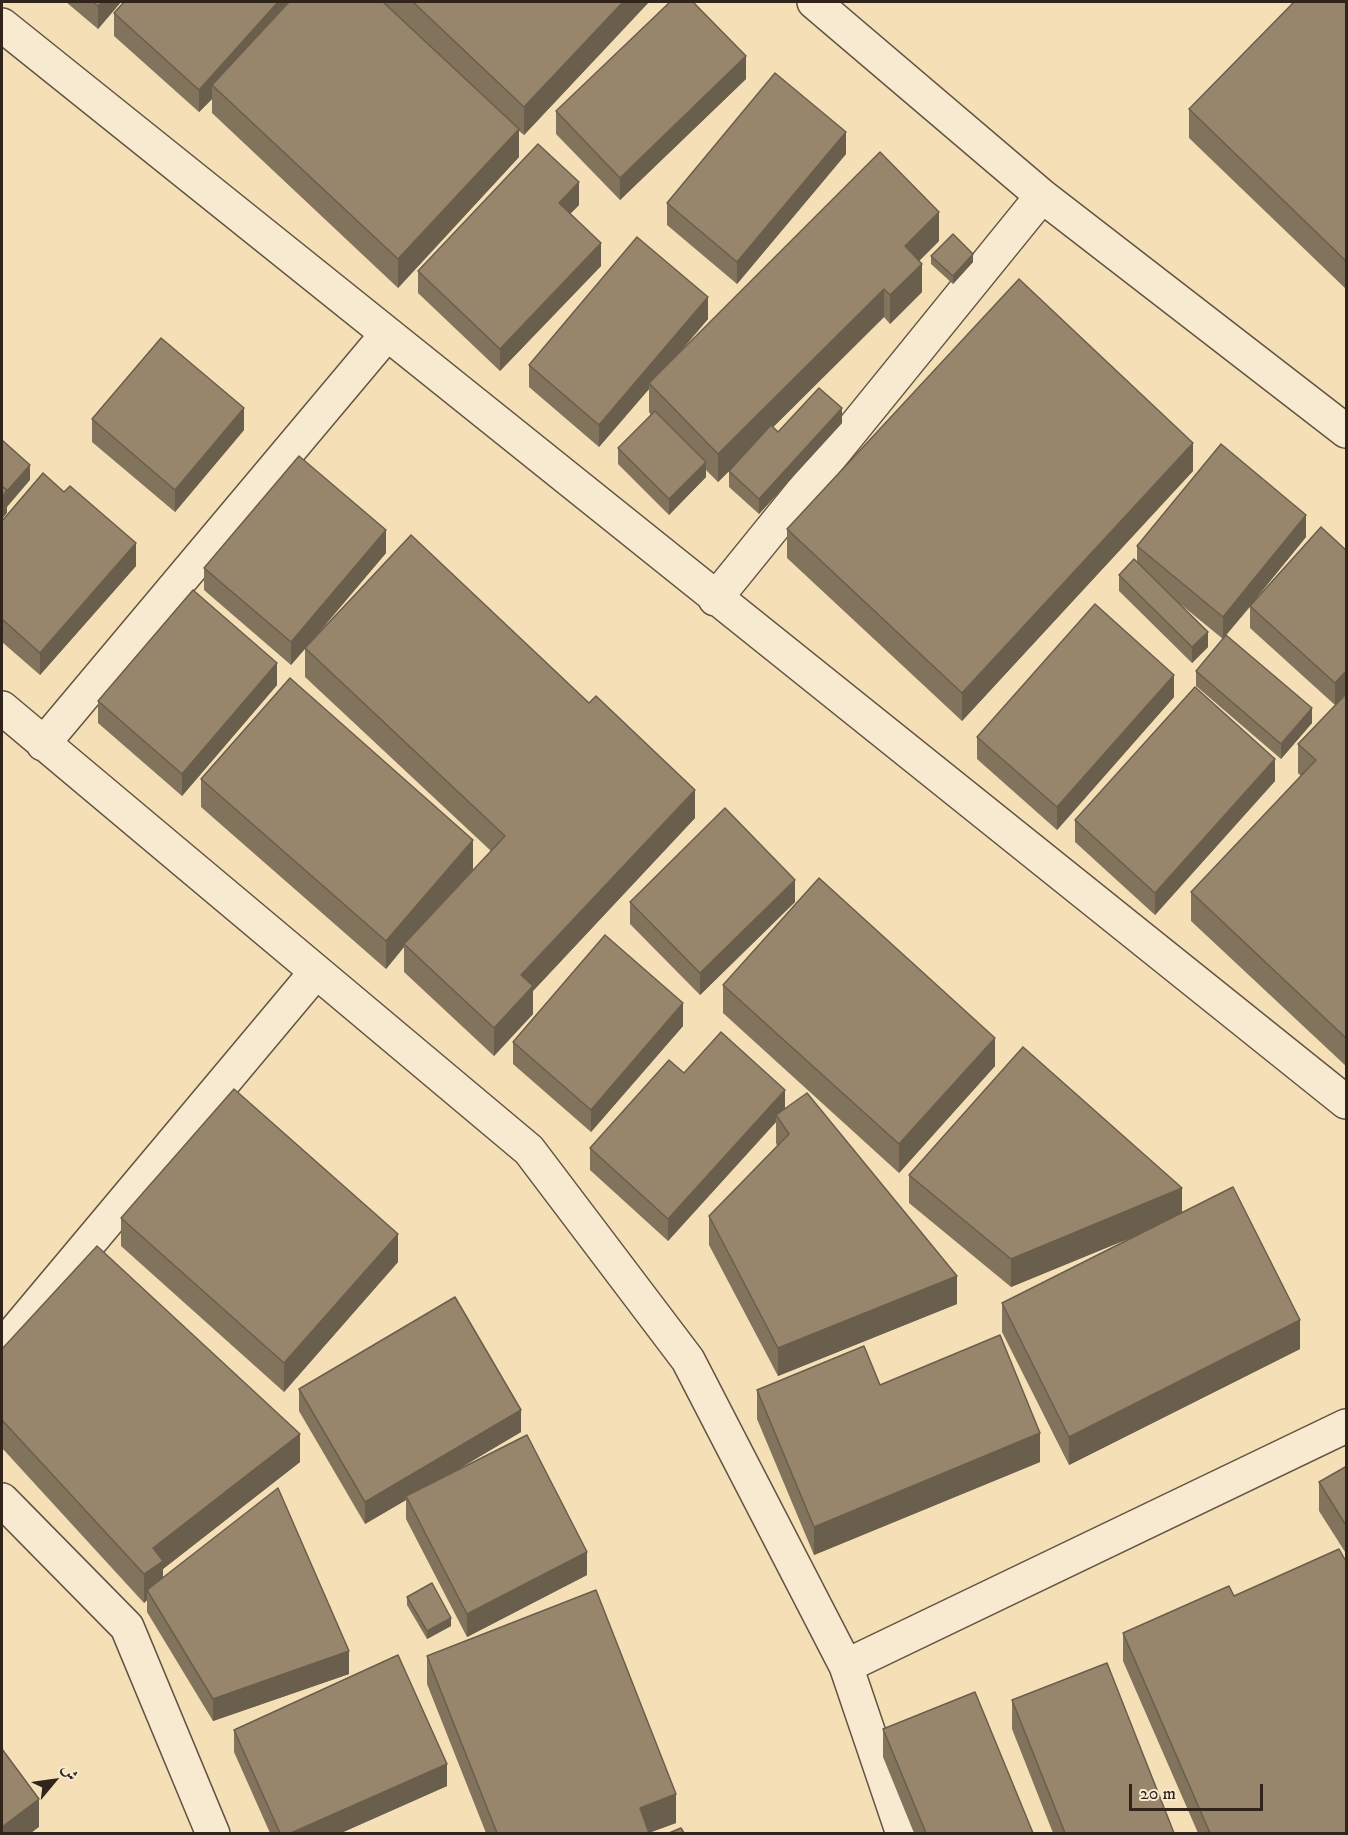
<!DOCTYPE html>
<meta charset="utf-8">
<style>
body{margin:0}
#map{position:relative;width:1348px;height:1835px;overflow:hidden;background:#f5dfb6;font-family:"IM FELL DW Pica",Amiri,serif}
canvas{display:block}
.frame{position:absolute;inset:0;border:3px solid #31251b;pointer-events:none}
.north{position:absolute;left:24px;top:1751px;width:60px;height:60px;-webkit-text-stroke:4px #f8ead0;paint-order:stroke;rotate:61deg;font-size:16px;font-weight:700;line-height:24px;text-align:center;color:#31251b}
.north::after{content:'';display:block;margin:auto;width:21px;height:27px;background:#31251b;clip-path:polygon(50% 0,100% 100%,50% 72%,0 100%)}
.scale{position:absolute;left:1129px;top:1784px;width:134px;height:27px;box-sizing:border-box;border:3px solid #31251b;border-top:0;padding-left:8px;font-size:18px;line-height:21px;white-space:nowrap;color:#31251b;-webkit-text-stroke:4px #f8ead0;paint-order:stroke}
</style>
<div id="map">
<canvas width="1348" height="1835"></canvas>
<div class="frame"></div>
<div class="north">ش</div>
<div class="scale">20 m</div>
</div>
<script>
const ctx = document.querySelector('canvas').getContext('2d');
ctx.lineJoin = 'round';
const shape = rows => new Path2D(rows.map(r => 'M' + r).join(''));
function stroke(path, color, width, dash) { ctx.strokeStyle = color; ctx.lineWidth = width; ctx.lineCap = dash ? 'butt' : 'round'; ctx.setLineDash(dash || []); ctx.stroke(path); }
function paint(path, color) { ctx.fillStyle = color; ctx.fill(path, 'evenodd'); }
const street = shape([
 [814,2,1042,196,1346,431],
 [2,25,1346,1102],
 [715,599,1042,196],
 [2,708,529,1150,688,1360,846,1666,903,1834],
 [43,744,387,334],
 [2,1347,316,972],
 [2,1500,127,1627,213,1834],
 [846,1666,1346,1426]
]);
const wall = shape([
 [66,2,121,2,98,29],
 [124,2,649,2,524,135,519,131,519,157,398,288,212,113,212,99,199,112,114,36,114,13],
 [1347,2,1347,290,1189,138,1189,109],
 [746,79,620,200,556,134,556,111],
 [846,154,737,284,667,225,667,203],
 [579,205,570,214,601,266,500,371,418,293,418,271],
 [939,241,919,261,922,292,890,324,884,317,773,427,778,432,842,423,759,514,729,487,729,471,718,482,706,470,706,477,669,515,618,464,618,448,651,415,649,412,649,389,599,447,529,387,529,365,708,319,678,354],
 [931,256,973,262,953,284,931,264],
 [92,419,244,430,175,512,92,442],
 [1193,471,962,721,787,558,787,529],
 [2,521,136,566,40,675,2,642],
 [1306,537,1253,602,1347,551,1347,692,1335,705,1250,628,1250,607,1226,635,1312,723,1281,759,1196,686,1196,671,1223,639,1179,603,1208,647,1192,663,1119,591,1119,575,1137,561,1137,546],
 [386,553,306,648,695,818,533,991,533,1014,494,1056,404,972,404,947,386,969,201,807,201,779,473,869,452,893,491,851,305,677,305,649,291,665,204,590,204,568],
 [277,685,182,796,98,723,98,701],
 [1347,693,1347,1067,1191,921,1191,892,1301,776,1298,773,1298,744],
 [1174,697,1057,830,977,759,977,737],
 [1275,781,1155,915,1075,842,1075,820],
 [630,902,795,902,700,995,630,924],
 [723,985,995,1066,899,1173,723,1013],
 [683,1026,591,1132,513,1064,513,1042],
 [684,1073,785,1109,957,1304,778,1376,709,1245,709,1216,777,1146,776,1143,776,1122,668,1241,590,1170,590,1148],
 [909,1175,1182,1213,1300,1349,1069,1465,1002,1332,1002,1303,1141,1233,1011,1287,909,1203],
 [121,1218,398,1262,284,1392,121,1246],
 [2,1349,300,1462,163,1569,163,1578,349,1674,213,1721,147,1612,147,1600,144,1603,2,1448],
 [880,1385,1040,1462,814,1555,757,1419,757,1390],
 [299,1389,521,1432,450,1474,587,1575,467,1637,406,1519,406,1500,365,1524,299,1411],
 [1347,1466,1347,1555,1319,1511,1319,1482],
 [407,1597,451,1626,427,1639,407,1605],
 [1123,1633,1347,1833,1198,1833,1123,1661],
 [427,1656,676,1823,649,1833,486,1833,427,1684],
 [1012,1700,1174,1833,1053,1833,1012,1729],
 [883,1729,1033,1833,914,1833,883,1757],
 [234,1730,447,1786,341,1833,270,1833,234,1752]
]);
const shadedWall = shape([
 [102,2,121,2,98,29,98,6],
 [278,2,297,2,212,85,212,99,199,112,199,90],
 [623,2,649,2,524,135,524,107],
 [746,56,746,79,620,200,620,178],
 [519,129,519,157,398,288,398,259],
 [846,132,846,154,737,284,737,262],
 [579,182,579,205,559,225,559,203],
 [939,212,939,241,905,275,905,246],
 [601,243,601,266,500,371,500,349],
 [973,254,973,262,953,284,953,276],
 [922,264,922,292,890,324,890,295],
 [884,289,884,317,718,482,718,454],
 [708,297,708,319,651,386,649,383,649,389,599,447,599,425],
 [244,408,244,430,175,512,175,490],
 [842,408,842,423,759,514,759,499],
 [1193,443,1193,471,962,721,962,693],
 [706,462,706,477,669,515,669,499],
 [30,465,30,480,7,507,7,513,2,519,2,497],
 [1306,515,1306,537,1223,639,1223,617],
 [386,530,386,553,291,665,291,642],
 [136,543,136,566,40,675,40,653],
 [1208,632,1208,647,1192,663,1192,647],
 [277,663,277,685,182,796,182,774],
 [1347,670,1347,692,1335,705,1335,683],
 [1174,675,1174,697,1057,830,1057,807],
 [1312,708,1312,723,1281,759,1281,744],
 [1275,759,1275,781,1155,915,1155,893],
 [695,790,695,818,533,991,533,1014,494,1056,494,1028,521,975],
 [473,840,473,869,406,946,404,944,404,947,386,969,386,941],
 [795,880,795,902,700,995,700,973],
 [683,1003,683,1026,591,1132,591,1110],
 [995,1038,995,1066,899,1173,899,1144],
 [785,1090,785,1112,776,1115,776,1122,668,1241,668,1219],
 [1182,1188,1182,1217,1011,1287,1011,1259],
 [398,1234,398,1262,284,1392,284,1363],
 [957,1276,957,1304,778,1376,778,1348],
 [1300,1320,1300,1349,1069,1465,1069,1437],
 [521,1410,521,1432,408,1499,406,1496,406,1500,365,1524,365,1502],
 [1040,1433,1040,1462,814,1555,814,1527],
 [300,1434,300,1462,163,1569,163,1589,147,1590,147,1600,144,1603,144,1574,153,1548],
 [587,1552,587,1575,467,1637,467,1614],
 [451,1618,451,1626,427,1639,427,1631],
 [349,1651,349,1674,213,1721,213,1699],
 [447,1764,447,1786,341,1833,291,1833],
 [676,1794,676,1823,648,1833,640,1808],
 [39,1799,39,1827,31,1833,2,1833,2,1827]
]);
const building = shape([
 [93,2,102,2,98,6,93,2],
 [124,2,278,2,199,90,114,13,124,2],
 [289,2,383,2,519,129,398,259,212,85,289,2],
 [413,2,623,2,524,107,413,2],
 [670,2,693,2,746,56,620,178,556,111,670,2],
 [1294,2,1347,2,1347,262,1189,109,1294,2],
 [775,73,846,132,737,262,667,203,775,73],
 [538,144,579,182,559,203,601,243,500,349,418,271,538,144],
 [880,152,939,212,905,246,922,264,890,295,884,289,718,454,649,383,880,152],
 [953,234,973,254,953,276,931,256,953,234],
 [637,237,708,297,599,425,529,365,637,237],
 [1019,279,1193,443,962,693,787,529,1019,279],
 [161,338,244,408,175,490,92,419,161,338],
 [819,388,842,408,759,499,729,471,771,425,778,432,819,388],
 [655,411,706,462,669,499,618,448,655,411],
 [2,440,30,465,7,491,2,486,2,440],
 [1221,444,1306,515,1223,617,1137,546,1221,444],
 [299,456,386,530,291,642,204,568,299,456],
 [43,473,64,492,70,486,136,543,40,653,2,619,2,521,43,473],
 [2,486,7,490,2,497,2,486],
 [1321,527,1347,551,1347,670,1335,683,1250,606,1321,527],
 [411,535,589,703,596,696,695,790,521,975,533,986,494,1028,404,944,505,836,305,648,411,535],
 [1134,559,1208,632,1192,647,1119,575,1134,559],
 [193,590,277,663,182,774,98,701,193,590],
 [1095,604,1174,675,1057,807,977,737,1095,604],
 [1226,635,1312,708,1281,744,1196,671,1226,635],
 [290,678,473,840,386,941,201,779,290,678],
 [1195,687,1275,759,1155,893,1075,820,1195,687],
 [1347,693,1347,1039,1191,892,1316,760,1298,744,1347,693],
 [725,808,795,880,700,973,630,902,725,808],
 [819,878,995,1038,899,1144,723,985,819,878],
 [605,935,683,1003,591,1110,513,1042,605,935],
 [721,1032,785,1090,668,1219,590,1148,669,1060,684,1073,721,1032],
 [1023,1047,1182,1188,1011,1259,909,1175,1023,1047],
 [234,1089,398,1234,284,1363,121,1218,234,1089],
 [807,1093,957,1276,778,1348,709,1216,789,1134,776,1115,807,1093],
 [1233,1187,1300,1320,1069,1437,1002,1303,1233,1187],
 [97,1246,300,1434,153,1548,163,1561,144,1574,2,1420,2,1349,97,1246],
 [455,1297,521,1410,365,1502,299,1389,455,1297],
 [1000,1335,1040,1433,814,1527,757,1390,864,1346,880,1385,1000,1335],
 [527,1435,587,1552,467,1614,406,1496,527,1435],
 [1347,1466,1347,1527,1319,1482,1347,1466],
 [278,1488,349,1651,213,1699,147,1590,278,1488],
 [1339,1549,1347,1563,1347,1833,1210,1833,1123,1633,1229,1586,1234,1596,1339,1549],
 [432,1583,451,1618,427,1631,407,1597,432,1583],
 [596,1590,676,1794,640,1808,649,1833,497,1833,427,1656,596,1590],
 [398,1655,447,1764,291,1833,280,1833,234,1730,398,1655],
 [1107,1663,1174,1833,1065,1833,1012,1700,1107,1663],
 [975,1692,1033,1833,926,1833,883,1729,975,1692],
 [2,1749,39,1799,2,1827,2,1749],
 [681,1828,684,1833,669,1833,681,1828]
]);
stroke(street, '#625442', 36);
stroke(street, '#f8ead0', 33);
paint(wall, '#82735d');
paint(shadedWall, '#6a5e4c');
paint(building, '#97866c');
stroke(building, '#6a5e4c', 1.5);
</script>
